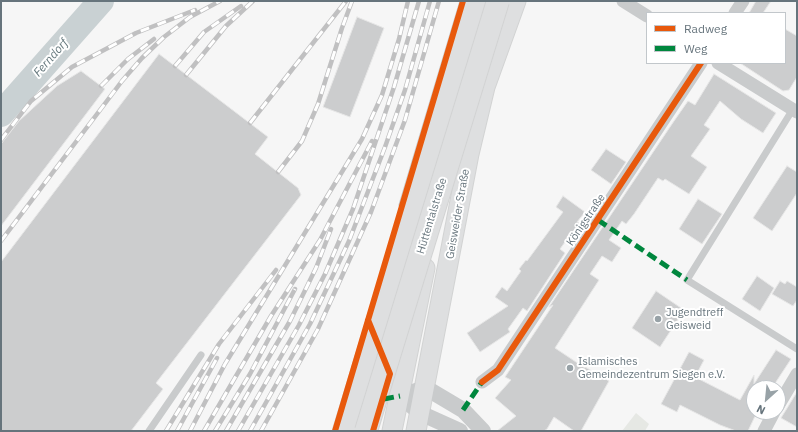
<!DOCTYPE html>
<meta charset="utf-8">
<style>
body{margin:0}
#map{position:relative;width:798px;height:432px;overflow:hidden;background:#f6f6f6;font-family:"IBM Plex Sans",sans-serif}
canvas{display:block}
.frame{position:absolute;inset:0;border:2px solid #66747c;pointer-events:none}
.legend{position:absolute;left:646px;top:12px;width:140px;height:52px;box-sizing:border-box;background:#fff;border:1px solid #c2c7cb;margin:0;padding:5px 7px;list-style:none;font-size:12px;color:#66747c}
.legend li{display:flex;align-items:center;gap:8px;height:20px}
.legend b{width:20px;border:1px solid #c2c7cb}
.north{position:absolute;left:746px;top:380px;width:40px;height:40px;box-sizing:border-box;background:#fff;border:1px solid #c2c7cb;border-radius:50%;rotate:207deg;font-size:11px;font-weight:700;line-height:16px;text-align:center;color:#66747c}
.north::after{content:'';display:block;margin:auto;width:14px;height:18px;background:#98a2a7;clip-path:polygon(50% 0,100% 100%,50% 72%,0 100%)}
</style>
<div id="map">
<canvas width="798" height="432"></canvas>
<div class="frame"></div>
<ul class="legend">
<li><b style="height:5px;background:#e8590c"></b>Radweg</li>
<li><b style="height:5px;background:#00873e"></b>Weg</li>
</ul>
<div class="north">N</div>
</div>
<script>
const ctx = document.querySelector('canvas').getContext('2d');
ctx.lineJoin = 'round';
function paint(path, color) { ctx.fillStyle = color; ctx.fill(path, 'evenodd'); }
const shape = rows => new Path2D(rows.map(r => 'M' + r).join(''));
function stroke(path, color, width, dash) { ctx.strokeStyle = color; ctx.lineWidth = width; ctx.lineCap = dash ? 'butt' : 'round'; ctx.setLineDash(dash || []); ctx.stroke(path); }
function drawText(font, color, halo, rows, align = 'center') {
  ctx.font = font + ' "IBM Plex Sans",sans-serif'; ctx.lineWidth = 4; ctx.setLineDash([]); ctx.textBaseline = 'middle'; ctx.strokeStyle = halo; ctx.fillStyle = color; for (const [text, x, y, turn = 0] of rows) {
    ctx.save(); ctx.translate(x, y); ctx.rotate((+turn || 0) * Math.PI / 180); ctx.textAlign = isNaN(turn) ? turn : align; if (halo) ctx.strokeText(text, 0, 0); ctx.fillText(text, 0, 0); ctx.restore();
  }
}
const green = shape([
 [636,413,649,424,645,431,622,431]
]);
const river = shape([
 [1,114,101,1]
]);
const building = shape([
 [756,1,771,1,763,13,749,13,756,1],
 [357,17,384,28,350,117,323,107,357,17],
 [785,29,797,36,797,77,789,90,783,91,740,63,785,63,785,29],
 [159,54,268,137,255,154,298,188,301,195,156,383,163,389,131,431,1,431,1,262,159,54],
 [81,71,105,89,1,226,1,144,19,121,57,86,81,71],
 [714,74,776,113,763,133,741,119,720,101,704,125,710,129,691,156,707,167,689,194,665,179,663,181,658,178,634,214,626,224,622,221,609,240,621,248,612,262,602,256,590,274,599,280,555,348,585,368,585,367,609,381,581,431,574,431,554,417,547,429,544,431,497,431,516,416,495,398,511,380,505,377,553,305,549,307,674,121,688,101,695,105,714,74],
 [606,149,626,162,611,184,591,170,606,149],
 [787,166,797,172,797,193,772,231,753,218,787,166],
 [563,196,585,212,577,222,584,225,579,232,570,235,560,249,565,253,527,311,523,308,508,329,510,332,480,352,467,333,508,306,495,297,502,287,507,291,521,271,519,269,526,260,527,261,563,212,556,207,563,196],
 [698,199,722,214,702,244,679,229,698,199],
 [757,276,774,288,760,311,742,299,757,276],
 [780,281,785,284,787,281,797,287,797,300,793,306,772,294,780,281],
 [656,291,684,310,660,347,632,328,656,291],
 [776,350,791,359,772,388,754,388,754,412,757,412,748,431,736,431,720,425,680,405,677,412,661,404,689,352,704,360,695,377,740,400,754,375,754,384,776,350],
 [797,392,797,427,781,418,797,392]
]);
const service = shape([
 [793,109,687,280,797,349],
 [402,205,463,1],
 [149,431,201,355]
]);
const minor = shape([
 [623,1,647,16],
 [735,13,743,1],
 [718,63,797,112],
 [482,382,498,370,701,63],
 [778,406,797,374],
 [764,431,774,412]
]);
const tertiary = shape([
 [400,396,426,388,463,410,483,431],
 [400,396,420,413,460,431]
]);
const secondary = shape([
 [392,431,425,268],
 [416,431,469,154,485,87,516,1]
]);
const trunk = shape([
 [344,431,476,1]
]);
const rail = shape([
 [175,66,204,32,241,6],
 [186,75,226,26,253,1],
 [101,86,128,59,154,39],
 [250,123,346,1],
 [1,140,31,101,72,67,136,33,195,10],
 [278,172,302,141,318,104,342,28,352,1],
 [1,241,122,81,142,58,164,37,190,17,220,1],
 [166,431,219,344,276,270],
 [177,431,217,358],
 [190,431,225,364,362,139,382,95,399,39,408,1],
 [204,431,271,316,320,240,372,141],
 [215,431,250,374,295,289],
 [226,431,290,321,316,268,331,229],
 [238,431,299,325,325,274,353,209,394,87,419,1],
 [250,431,310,324,349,241,385,147,405,90,430,1],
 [261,431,318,329,371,212,405,120,439,1]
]);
const trunkBridge = shape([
 [366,431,498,1]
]);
const quiet = shape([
 [598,220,687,280],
 [384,399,400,396],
 [463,410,482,382]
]);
const cycleway = shape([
 [368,320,390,374,373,431],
 [482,382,498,370,701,63],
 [335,431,463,1]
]);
const markers = [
 [658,319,4,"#98a2a7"],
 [570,368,4,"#98a2a7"]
];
const streetNames = [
 ["Geisweider Straße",458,214,-80],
 ["Hüttentalstraße",432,216,-73],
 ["Königstraße",586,220,-56]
];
const poiNames = [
 ["Jugendtreff",666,313],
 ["Geisweid",666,326],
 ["Islamisches",578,362],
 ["Gemeindezentrum Siegen e.V.",578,375]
];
const waterNames = [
 ["Ferndorf",51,58,-49]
];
paint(green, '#e6e8e4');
stroke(river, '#c9d1d3', 26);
paint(building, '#cccdce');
stroke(building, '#e6e6e6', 1);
stroke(secondary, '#d2d3d3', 21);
stroke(trunk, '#d2d3d3', 24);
stroke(service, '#c9cbcc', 7);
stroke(minor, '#c9cbcc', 13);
stroke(tertiary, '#c9cbcc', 16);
stroke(secondary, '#dedfe0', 19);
stroke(trunk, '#dedfe0', 22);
stroke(rail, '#c0c0c1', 4.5);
stroke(rail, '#fff', 3, [9]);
stroke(trunkBridge, '#d2d3d3', 24, []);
stroke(trunkBridge, '#dedfe0', 22);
stroke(quiet, '#00873e', 5, [10, 5]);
stroke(cycleway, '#e8590c', 6);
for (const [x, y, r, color] of markers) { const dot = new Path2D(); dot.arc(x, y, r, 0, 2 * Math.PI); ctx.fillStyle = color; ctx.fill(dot); stroke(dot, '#fff', 1.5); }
drawText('11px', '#66747c', '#fff', streetNames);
drawText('11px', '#66747c', '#fff', poiNames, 'left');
drawText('italic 12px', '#66797e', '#fff', waterNames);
</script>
